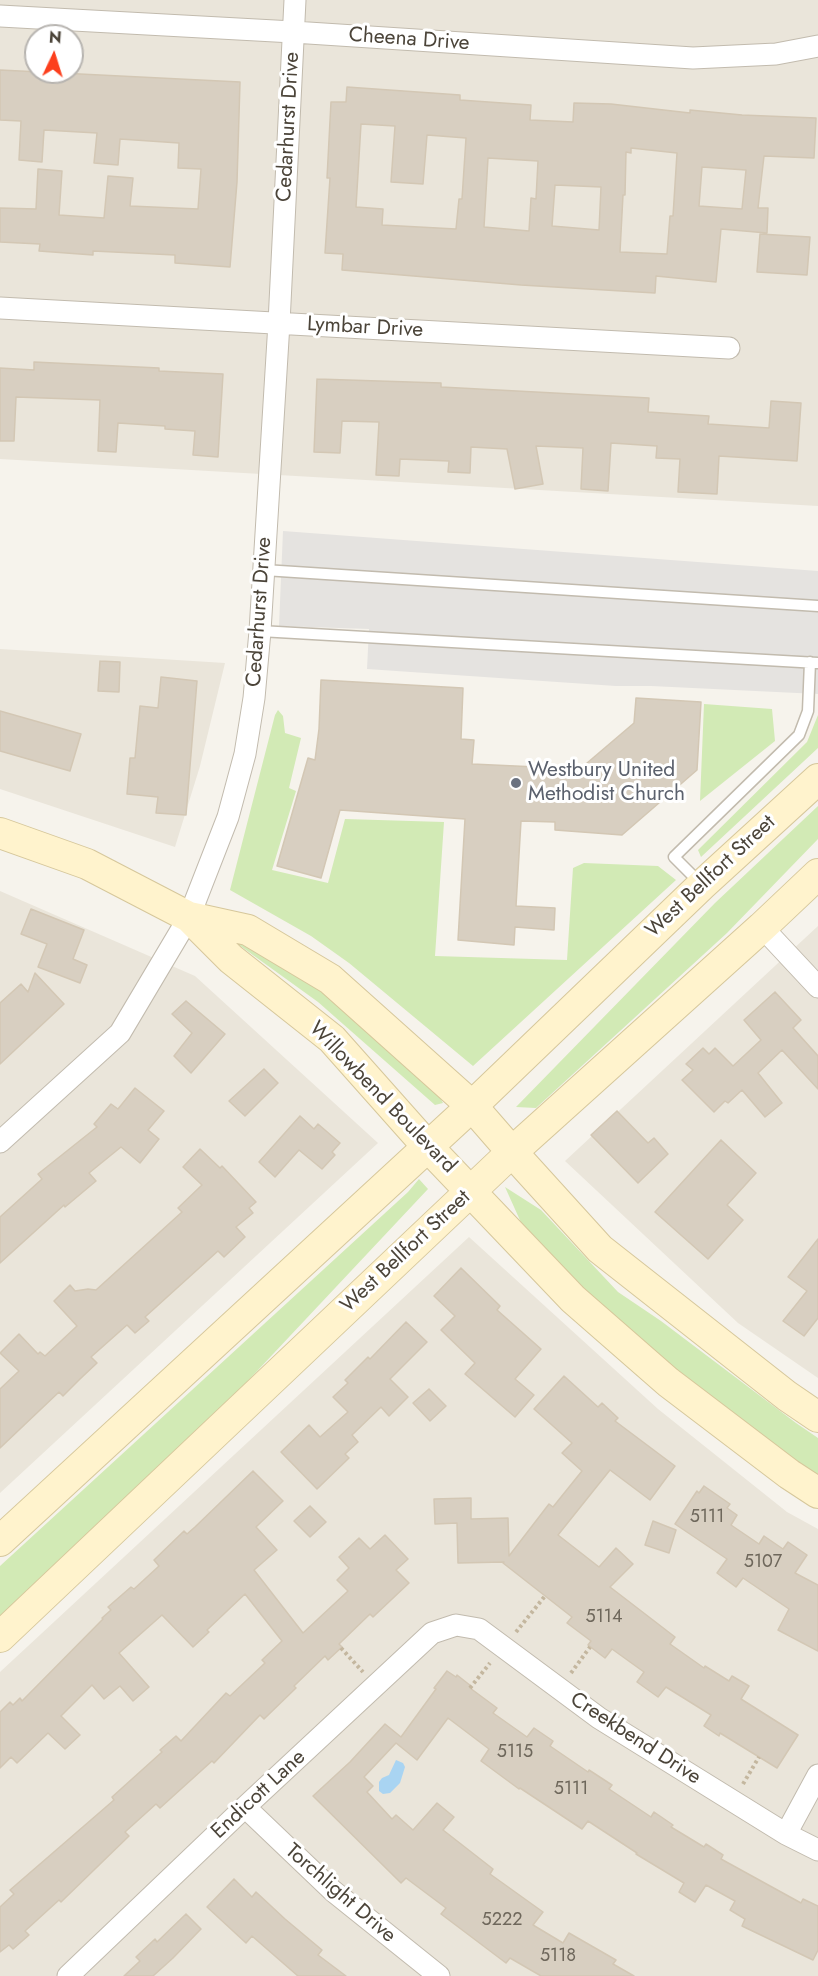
<!DOCTYPE html>
<style>
body{margin:0}
#map{position:relative;width:818px;height:1976px;overflow:hidden;background:#f6f3ec;font-family:Jost,sans-serif}
canvas{display:block}
.north{position:absolute;left:24px;top:24px;width:60px;height:60px;box-sizing:border-box;background:#fff;border:2px solid #b7b4b0;border-radius:50%;rotate:4deg;font-size:16px;font-weight:700;line-height:24px;text-align:center;color:#4b4439}
.north::after{content:'';display:block;margin:auto;width:21px;height:27px;background:#fc3f1d;clip-path:polygon(50% 0,100% 100%,50% 72%,0 100%)}
</style>
<div id="map">
<canvas width="818" height="1976"></canvas>
<div class="north">N</div>
</div>
<script>
const ctx = document.querySelector('canvas').getContext('2d');
ctx.lineJoin = 'round';
function paint(path, color) { ctx.fillStyle = color; ctx.fill(path, 'evenodd'); }
const shape = rows => new Path2D(rows.map(r => 'M' + r).join(''));
function stroke(path, color, width, dash) { ctx.strokeStyle = color; ctx.lineWidth = width; ctx.lineCap = dash ? 'butt' : 'round'; ctx.setLineDash(dash || []); ctx.stroke(path); }
function drawText(font, color, halo, rows, align = 'center') {
  ctx.font = font + ' Jost,sans-serif'; ctx.lineWidth = 6; ctx.setLineDash([]); ctx.textBaseline = 'middle'; ctx.strokeStyle = halo; ctx.fillStyle = color; for (const [text, x, y, turn = 0] of rows) {
    ctx.save(); ctx.translate(x, y); ctx.rotate((+turn || 0) * Math.PI / 180); ctx.textAlign = isNaN(turn) ? turn : align; if (halo) ctx.strokeText(text, 0, 0); ctx.fillText(text, 0, 0); ctx.restore();
  }
}
const residential = shape([
 [0,0,818,0,818,506,0,459],
 [36,36,72,36,72,72,36,72],
 [0,649,225,663,200,766,175,847,0,789],
 [0,891,195,976,378,1143,0,1493],
 [818,926,818,1378,738,1323,565,1161],
 [469,1237,658,1409,787,1512,818,1529,818,1976,0,1976,0,1672]
]);
const green = shape([
 [704,704,772,709,775,741,700,801],
 [278,710,283,716,285,733,301,738,289,788,296,791,272,870,328,883,345,819,444,822,435,956,567,960,573,868,584,863,658,866,676,880,473,1066,349,963,311,936,230,890,275,715],
 [818,715,818,748,701,857,698,850,807,742],
 [818,806,818,839,727,933,536,1108,516,1107,715,903],
 [221,932,312,983,429,1076,443,1103,435,1105,318,1002],
 [419,1179,428,1189,213,1418,0,1617,0,1566,408,1192],
 [505,1187,541,1210,618,1292,661,1321,796,1423,818,1438,818,1475,776,1448,645,1348,528,1238]
]);
const parking = shape([
 [283,531,818,571,818,694,651,686,616,686,367,669,369,629,279,626]
]);
const water = shape([
 [396,1760,403,1763,405,1767,400,1783,390,1793,383,1794,379,1791,379,1782,382,1778,389,1775]
]);
const building = shape([
 [0,70,240,82,237,182,230,267,175,263,175,255,93,251,93,255,39,251,40,244,0,242,0,208,36,209,38,169,62,171,59,215,104,218,108,176,133,178,130,206,198,209,201,169,178,168,179,143,120,139,118,165,94,163,97,133,44,130,42,162,19,160,21,121,0,120,0,70],
 [347,87,460,95,460,100,531,105,530,120,573,122,574,103,611,104,690,113,690,110,742,115,816,118,814,158,764,156,758,208,768,208,767,233,721,229,716,282,656,276,655,293,521,285,342,270,343,254,325,253,330,178,327,178,331,102,346,102,347,87],
 [361,124,395,126,391,182,423,184,427,135,466,138,462,199,459,199,456,229,382,225,383,209,356,207,361,124],
 [631,148,677,153,673,216,670,216,667,254,620,252,623,195,625,195,626,152,631,153,631,148],
 [488,158,538,161,536,199,531,198,529,231,484,227,488,158],
 [702,167,746,170,742,209,699,206,702,167],
 [555,185,601,187,599,230,552,226,555,185],
 [760,234,810,237,807,275,757,272,760,234],
 [34,362,159,368,159,371,223,374,218,457,193,455,195,431,165,429,165,426,118,423,116,452,98,451,100,400,16,397,14,441,0,441,0,368,34,370,34,362],
 [317,379,441,383,441,387,649,398,648,412,709,416,708,424,769,428,771,401,801,403,797,461,719,456,717,494,678,492,680,459,656,458,657,446,611,443,608,491,581,489,583,448,536,446,543,484,515,489,507,449,471,447,470,473,448,472,449,461,400,459,399,476,376,475,379,422,342,421,340,453,314,452,317,379],
 [100,661,120,662,119,692,98,691,100,661],
 [161,677,197,681,186,815,156,813,158,797,127,794,130,758,135,758,140,706,158,708,161,677],
 [321,680,463,688,461,739,474,740,472,764,580,769,634,723,636,698,701,702,697,770,622,835,555,830,555,822,521,821,516,906,555,908,554,930,515,927,514,945,458,940,465,819,340,810,321,878,277,866,308,758,315,760,319,729,321,680],
 [0,711,81,734,70,771,0,751,0,711],
 [31,909,84,930,73,959,87,965,80,983,38,967,47,944,21,934,31,909],
 [35,973,64,1004,0,1064,0,1003,21,984,28,992,35,973],
 [775,992,801,1020,793,1028,818,1056,818,1089,782,1050,758,1073,782,1103,765,1117,742,1090,728,1103,725,1101,714,1112,682,1080,693,1070,686,1064,703,1048,709,1054,715,1048,733,1066,761,1040,744,1020,775,992],
 [186,1001,225,1034,191,1073,174,1056,192,1033,172,1014,186,1001],
 [264,1069,278,1083,245,1116,229,1101,264,1069],
 [135,1088,164,1111,148,1130,159,1139,140,1163,121,1147,89,1173,96,1181,65,1207,64,1205,0,1263,0,1217,42,1179,38,1174,97,1127,94,1124,111,1104,118,1109,135,1088],
 [617,1111,648,1143,654,1138,668,1154,638,1183,591,1135,617,1111],
 [300,1116,314,1129,318,1124,340,1143,332,1152,335,1155,322,1169,299,1150,275,1177,259,1162,300,1116],
 [721,1140,756,1173,727,1205,743,1220,708,1259,655,1212,721,1140],
 [200,1149,220,1168,222,1166,256,1202,249,1208,253,1213,236,1227,245,1237,224,1257,218,1251,145,1317,149,1321,135,1333,127,1325,91,1357,97,1363,80,1379,63,1396,59,1392,0,1448,0,1389,19,1371,0,1353,19,1334,38,1354,40,1352,45,1356,77,1326,54,1301,70,1285,75,1291,88,1289,96,1290,182,1212,178,1208,202,1185,183,1167,200,1149],
 [818,1239,818,1318,804,1336,783,1321,807,1291,788,1277,818,1239],
 [461,1268,500,1306,497,1310,541,1349,515,1379,534,1395,515,1417,465,1374,475,1363,441,1330,455,1316,434,1296,461,1268],
 [406,1322,427,1342,390,1379,408,1397,389,1416,381,1407,352,1435,358,1442,345,1454,349,1458,317,1489,281,1452,309,1425,320,1437,348,1412,333,1397,348,1383,345,1380,368,1357,370,1359,406,1322],
 [564,1376,598,1407,602,1403,618,1418,615,1421,675,1466,650,1500,610,1470,558,1535,599,1567,616,1548,633,1564,610,1587,675,1637,670,1644,704,1668,705,1666,729,1681,732,1676,749,1686,741,1699,798,1735,777,1768,720,1733,719,1736,704,1726,711,1715,666,1687,658,1697,637,1682,644,1672,612,1649,605,1658,588,1645,591,1641,567,1623,572,1617,503,1563,504,1562,458,1563,457,1523,435,1524,434,1499,471,1498,471,1519,508,1518,509,1556,549,1504,553,1507,582,1471,562,1453,572,1443,534,1409,564,1376],
 [429,1389,446,1406,430,1421,413,1403,429,1389],
 [253,1471,283,1501,256,1527,277,1550,254,1570,303,1633,348,1591,337,1580,349,1568,339,1557,359,1538,370,1549,385,1535,408,1559,396,1570,409,1583,373,1617,370,1614,339,1644,342,1647,328,1660,325,1656,294,1686,296,1688,264,1719,260,1715,214,1763,212,1761,160,1808,156,1804,125,1832,129,1836,61,1902,59,1900,25,1931,29,1935,13,1949,9,1945,0,1952,0,1907,14,1894,10,1890,114,1800,112,1797,162,1752,160,1750,176,1736,181,1741,226,1693,230,1696,265,1663,262,1660,282,1641,245,1594,207,1630,209,1632,193,1647,162,1615,119,1653,149,1687,133,1701,120,1686,104,1699,92,1685,61,1716,80,1735,65,1749,48,1733,17,1763,11,1757,0,1768,0,1712,10,1702,13,1705,20,1698,22,1701,103,1619,102,1618,111,1610,108,1607,131,1587,134,1589,159,1566,154,1560,184,1531,187,1534,195,1527,253,1471],
 [704,1486,730,1504,727,1508,737,1515,731,1525,759,1544,764,1536,783,1549,788,1542,807,1555,795,1573,818,1585,818,1651,778,1630,789,1609,743,1578,736,1587,717,1573,727,1559,675,1524,697,1491,699,1493,704,1486],
 [310,1506,326,1522,310,1537,294,1521,310,1506],
 [653,1521,676,1530,669,1553,645,1545,653,1521],
 [447,1671,456,1677,457,1675,471,1686,470,1688,497,1708,493,1713,527,1737,534,1728,553,1741,550,1746,588,1772,589,1770,612,1785,609,1789,651,1817,654,1812,673,1825,671,1827,704,1847,706,1844,723,1855,721,1859,801,1903,803,1899,818,1906,818,1950,813,1960,742,1926,745,1919,730,1910,735,1901,706,1885,695,1902,679,1892,684,1883,636,1854,637,1853,588,1821,582,1829,520,1788,519,1789,481,1761,489,1749,448,1718,417,1760,396,1743,364,1777,373,1786,367,1792,392,1819,396,1815,413,1830,437,1803,454,1817,443,1830,493,1869,490,1874,543,1912,533,1925,563,1943,569,1933,616,1960,613,1964,634,1976,541,1976,510,1958,506,1963,441,1914,446,1908,406,1878,401,1883,313,1796,350,1762,385,1724,401,1737,436,1689,434,1688,447,1671],
 [234,1879,252,1897,256,1892,285,1919,322,1950,318,1955,346,1976,298,1976,252,1936,246,1943,207,1907,234,1879],
 [186,1914,201,1929,173,1958,153,1976,124,1976,140,1961,136,1957,155,1939,157,1942,186,1914]
]);
const path = shape([
 [516,1632,545,1596],
 [341,1648,363,1672],
 [571,1673,590,1647],
 [470,1688,490,1663],
 [743,1784,759,1757]
]);
const lane = shape([
 [264,570,818,606],
 [260,631,818,663],
 [700,883,674,857,799,735,808,711,810,662]
]);
const street = shape([
 [0,16,293,32,693,58,776,54,818,46],
 [0,308,729,348],
 [762,927,818,987],
 [0,1142,120,1033,189,917,228,817,245,754,254,698,260,631,279,323,295,0],
 [245,1807,333,1891,439,1976],
 [786,1834,818,1775],
 [68,1976,245,1807,432,1633,456,1625,479,1629,599,1718,786,1834,818,1850]
]);
const secondary = shape([
 [0,833,87,864,189,917,248,930,330,979,472,1106,512,1152,600,1249,787,1396,818,1417],
 [189,917,231,959,332,1039,428,1147,573,1299,668,1382,789,1474,818,1493],
 [0,1541,472,1106,702,885,818,779],
 [0,1637,512,1152,762,927,818,874]
]);
const markers = [
 [516,783,6,"#6b7280"]
];
const numberNames = [
 ["5111",707,1518],
 ["5107",763,1563],
 ["5114",604,1618],
 ["5115",515,1753],
 ["5111",571,1790],
 ["5222",502,1921],
 ["5118",558,1957]
];
const streetNames = [
 ["Cheena Drive",409,40,4],
 ["Cedarhurst Drive",289,127,-87],
 ["Lymbar Drive",365,328,3],
 ["Cedarhurst Drive",260,612,-86],
 ["West Bellfort Street",711,877,-43],
 ["Willowbend Boulevard",382,1098,46],
 ["West Bellfort Street",406,1252,-43],
 ["Creekbend Drive",635,1739,33],
 ["Endicott Lane",259,1795,-43],
 ["Torchlight Drive",340,1894,41]
];
const worshipNames = [
 ["Westbury United",528,771],
 ["Methodist Church",528,795]
];
paint(residential, '#eae5da');
paint(green, '#d2eab5');
paint(parking, '#e5e3e0');
paint(water, '#a9d4f2');
paint(building, '#d8cfc1');
stroke(building, '#d3c7b4', 1.5);
stroke(lane, '#c2bbae', 13);
stroke(street, '#c2bbae', 23);
stroke(secondary, '#d6c79b', 32);
stroke(path, '#c4b79f', 4, [3, 3]);
stroke(lane, '#fff', 10);
stroke(street, '#fff', 21);
stroke(secondary, '#fff3cd', 30);
for (const [x, y, r, color] of markers) { const dot = new Path2D(); dot.arc(x, y, r, 0, 2 * Math.PI); ctx.fillStyle = color; ctx.fill(dot); stroke(dot, '#fff', 2); }
drawText('18px', '#6e675b', null, numberNames);
drawText('21px', '#4b4439', '#fff', streetNames);
drawText('21px', '#5b616d', '#fff', worshipNames, 'left');
</script>
